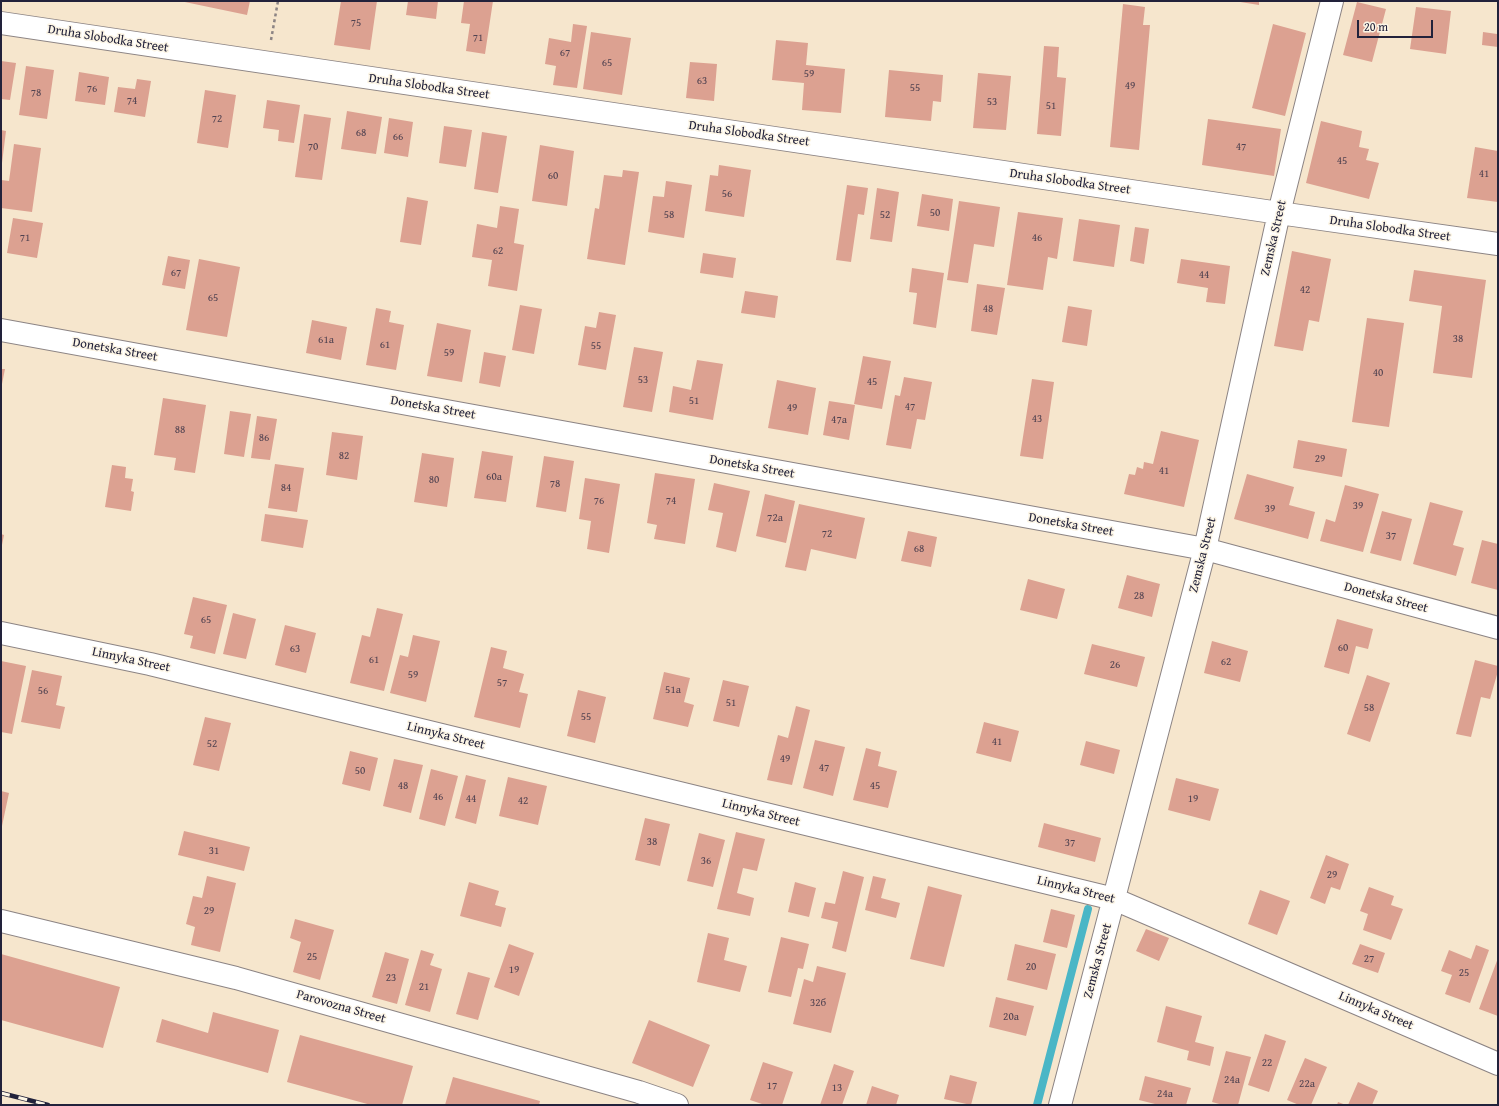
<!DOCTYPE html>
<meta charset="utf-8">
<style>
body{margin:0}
#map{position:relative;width:1499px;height:1106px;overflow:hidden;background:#f6e6cd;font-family:"Gentium Book Plus",serif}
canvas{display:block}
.frame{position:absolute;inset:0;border:2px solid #22223b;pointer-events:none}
.scale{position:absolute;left:1357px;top:20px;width:76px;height:18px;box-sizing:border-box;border:2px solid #22223b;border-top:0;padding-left:5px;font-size:12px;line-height:14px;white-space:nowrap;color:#22223b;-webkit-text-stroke:3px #fcf5e5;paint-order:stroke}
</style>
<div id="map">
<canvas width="1499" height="1106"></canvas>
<div class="frame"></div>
<div class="scale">20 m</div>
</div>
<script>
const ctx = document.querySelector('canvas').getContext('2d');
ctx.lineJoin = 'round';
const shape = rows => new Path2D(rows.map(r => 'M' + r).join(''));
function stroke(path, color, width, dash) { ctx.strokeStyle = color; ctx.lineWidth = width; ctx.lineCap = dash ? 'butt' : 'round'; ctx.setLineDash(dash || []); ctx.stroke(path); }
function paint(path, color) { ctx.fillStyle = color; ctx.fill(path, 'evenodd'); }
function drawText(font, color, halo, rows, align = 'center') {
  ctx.font = font + ' "Gentium Book Plus",serif'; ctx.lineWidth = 3; ctx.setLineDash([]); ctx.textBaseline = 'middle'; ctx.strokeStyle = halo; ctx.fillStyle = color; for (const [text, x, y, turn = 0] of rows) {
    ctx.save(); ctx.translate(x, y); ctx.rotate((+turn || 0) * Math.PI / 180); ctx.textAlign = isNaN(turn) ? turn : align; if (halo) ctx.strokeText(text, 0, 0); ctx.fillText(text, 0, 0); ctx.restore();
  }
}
const stream = shape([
 [1037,1105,1088,909]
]);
const building = shape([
 [180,1,250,1,247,15],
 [341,1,377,1,370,50,334,45],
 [408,1,438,1,436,19,406,15],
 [464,1,493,1,485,54,466,51,470,24,461,23],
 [1234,1,1259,1,1259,5],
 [1357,2,1386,9,1372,62,1343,55],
 [1123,4,1145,7,1143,25,1150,25,1139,150,1110,147],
 [1416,7,1451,11,1446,54,1410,49],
 [573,24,587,26,577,88,553,85,556,66,545,64,549,38,571,42],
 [1273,24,1306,33,1285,116,1252,108],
 [1497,31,1498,47,1482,45,1483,32,1497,34],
 [591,32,631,38,622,95,583,89],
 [776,40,808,43,806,65,845,69,841,113,802,110,804,83,772,80],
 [1044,46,1059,47,1057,77,1066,78,1061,136,1037,134],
 [1,61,16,63,10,100,1,99],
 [690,62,717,64,714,101,686,98],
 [26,66,54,70,47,119,19,115],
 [889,70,943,75,941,102,933,101,931,121,885,117],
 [79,72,109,77,105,105,75,101],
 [978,73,1011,76,1006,130,973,128],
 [137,79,151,81,145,117,114,112,118,87,135,89],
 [205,90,236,95,228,148,197,143],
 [267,100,300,105,294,143,278,141,279,130,263,128],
 [347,111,382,117,376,154,341,149],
 [304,114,331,118,322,180,295,177],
 [389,118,413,122,408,157,384,153],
 [1208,119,1281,129,1274,176,1202,165],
 [1321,121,1362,131,1359,147,1369,149,1366,160,1379,163,1369,199,1306,183],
 [444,126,472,130,466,167,439,163],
 [1,130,6,131,2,163,1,163],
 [482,132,507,136,498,193,474,189],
 [14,144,41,148,32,212,1,208,1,180,9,181],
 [540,145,574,151,567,206,532,201],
 [1475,147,1498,151,1498,202,1467,198],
 [719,165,751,170,744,217,705,211,710,175,718,176],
 [623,170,639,172,625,265,587,259,595,208,599,209,604,175,622,177],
 [666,181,692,185,684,238,648,232,653,196,664,197],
 [847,185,868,188,864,215,858,214,851,262,836,260],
 [877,188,899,192,892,242,870,239],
 [922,194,953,199,949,231,917,226],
 [407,197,428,201,421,245,400,242],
 [959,201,1000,207,994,247,974,244,968,283,947,280],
 [500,206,519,209,514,243,524,245,517,291,488,286,492,260,472,257,477,224,497,228],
 [1018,212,1063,218,1057,259,1048,257,1043,290,1007,285],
 [13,218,43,223,37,258,7,253],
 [1079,219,1120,225,1114,267,1073,261],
 [1135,227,1149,229,1144,264,1130,261],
 [1292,251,1331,259,1319,322,1309,320,1303,351,1274,346],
 [703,253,736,258,733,278,700,273],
 [168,256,190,260,185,289,162,285],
 [199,259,240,267,227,337,186,330],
 [1181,259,1230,266,1225,304,1206,302,1208,288,1177,283],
 [912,268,944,273,936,328,913,324,917,293,909,292],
 [1414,270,1486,280,1472,378,1433,373,1442,306,1409,301],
 [977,284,1005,288,997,335,971,331],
 [745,291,778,296,775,318,741,313],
 [520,305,542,309,534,354,512,350],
 [1068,306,1092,310,1087,346,1062,342],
 [376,308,391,311,389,322,404,325,396,370,366,365],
 [599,312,616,315,606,370,578,365,585,326,596,328],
 [1367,318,1404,323,1389,427,1352,422],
 [312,320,347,327,341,360,306,353],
 [437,323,471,330,462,382,427,376],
 [634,347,663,352,652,412,623,407],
 [484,352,506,356,500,387,479,383],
 [863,356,891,361,882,409,854,404],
 [697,360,723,364,713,420,669,412,673,386,691,390],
 [1,369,5,369,2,384,1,384],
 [904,377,932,382,925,420,917,419,911,449,886,445,895,395,900,396],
 [1032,379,1054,382,1043,459,1020,456],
 [777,380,816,388,808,435,768,428],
 [163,398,206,405,195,473,174,470,176,458,154,455],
 [829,401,855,405,849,440,823,435],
 [230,411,251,414,244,457,224,454],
 [257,416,277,419,270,460,251,458],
 [1161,431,1199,440,1184,507,1124,494,1129,474,1135,475,1137,467,1143,469,1144,462,1153,464],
 [332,432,363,436,357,480,326,475],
 [1298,440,1347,449,1342,477,1293,468],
 [482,451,513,456,506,502,474,498],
 [422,453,454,458,447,507,414,502],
 [544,456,574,461,566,512,536,507],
 [275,464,304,468,297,512,268,508],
 [112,465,126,467,125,478,133,479,131,491,134,492,131,511,105,507],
 [655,473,695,479,685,544,654,539,657,525,647,523],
 [1247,474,1294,487,1289,505,1315,512,1308,539,1234,519],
 [585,478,620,484,609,553,587,549,591,521,579,519],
 [714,483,750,491,736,552,716,547,723,513,708,510],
 [1345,485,1379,494,1363,552,1320,541,1326,519,1335,522],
 [765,494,795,501,786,543,756,536],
 [1430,502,1463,511,1453,545,1464,548,1456,576,1413,564],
 [799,504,865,518,856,559,811,549,806,571,785,567],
 [1382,511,1412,519,1401,561,1370,553],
 [265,514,308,520,303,548,261,541],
 [908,531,937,537,931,567,901,561],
 [1,534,4,535,2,545,1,545],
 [1482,540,1498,544,1498,590,1471,583],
 [1127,575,1160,584,1152,617,1118,608],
 [1028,579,1065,589,1057,619,1020,610],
 [193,597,227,605,215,654,190,648,193,636,184,634],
 [377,608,403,614,384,691,350,683,362,635,370,637],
 [233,613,256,619,246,659,223,654],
 [1337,619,1373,629,1368,649,1356,646,1349,674,1324,667],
 [285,625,316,633,306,673,275,665],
 [413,635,440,641,426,702,390,693,400,655,408,657],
 [1212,641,1248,651,1240,682,1204,673],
 [1092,644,1145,657,1137,687,1084,674],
 [491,647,507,651,503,668,524,674,519,692,528,694,520,728,474,717],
 [1475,660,1498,666,1498,671,1490,699,1481,697,1471,737,1456,734],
 [1,661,26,666,12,734,1,732],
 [32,670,62,676,56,705,65,707,60,729,21,722],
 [664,672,690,678,684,702,694,705,688,727,653,719],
 [1367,675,1390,683,1370,742,1347,734],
 [723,680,749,686,739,727,713,721],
 [578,690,606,697,595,743,567,736],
 [796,706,810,710,792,785,767,780,778,735,788,738],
 [205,717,231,723,219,771,193,765],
 [984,722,1019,731,1011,762,976,753],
 [815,740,845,747,833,796,803,788],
 [1086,741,1120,750,1114,774,1080,765],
 [866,748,881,752,878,766,897,771,888,808,853,800],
 [350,751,378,758,370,791,342,784],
 [394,759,423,765,411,813,383,806],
 [431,769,458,776,445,826,419,819],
 [466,775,486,780,476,824,455,818],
 [508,777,547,786,538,825,499,816],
 [1176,778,1219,789,1210,821,1168,810],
 [1,791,9,793,2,826,1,825],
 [645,818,670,824,660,866,635,860],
 [1044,823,1101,838,1095,862,1038,847],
 [184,831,250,847,244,871,178,855],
 [736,832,765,839,757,871,743,868,737,893,754,898,750,916,717,909],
 [699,833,725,840,713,887,687,881],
 [1326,855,1349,864,1340,890,1331,887,1325,904,1310,898],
 [843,871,864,877,846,952,832,948,838,922,821,918,825,902,835,904],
 [207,876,236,883,220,952,191,945,195,927,186,924,193,896,202,898],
 [873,876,886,879,881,898,900,903,896,918,865,910],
 [469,882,499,891,495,905,506,908,501,927,460,916],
 [795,882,816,888,809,917,788,912],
 [928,886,962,895,944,967,910,959],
 [1369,887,1394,896,1391,905,1403,909,1391,940,1363,930,1368,914,1360,911],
 [1260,890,1290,901,1277,935,1248,924],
 [1051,909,1075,915,1067,948,1043,942],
 [295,919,334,930,320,980,293,972,301,942,290,938],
 [1146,929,1169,938,1159,961,1136,951],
 [708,933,729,938,724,960,747,966,740,992,697,982],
 [781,937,809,944,803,969,798,968,791,997,768,992],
 [509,944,534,953,519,996,494,987],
 [1015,944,1056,954,1047,990,1007,980],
 [1360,944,1385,953,1378,973,1352,964],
 [1476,945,1489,950,1470,1003,1445,994,1452,975,1441,971,1449,950,1471,959],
 [421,950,434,954,430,965,442,969,430,1012,405,1005],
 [385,952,409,959,397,1004,372,997],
 [1,954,120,987,103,1048,1,1020],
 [1498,958,1498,1016,1479,1009],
 [817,966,846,973,831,1033,793,1024,804,979,813,982],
 [468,972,490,978,478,1020,456,1014],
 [996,997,1034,1006,1026,1036,989,1027],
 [1166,1006,1202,1016,1195,1042,1214,1047,1210,1066,1187,1060,1189,1051,1157,1042],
 [213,1012,279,1030,268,1073,156,1042,162,1019,208,1033],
 [649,1020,710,1045,693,1087,632,1063],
 [1265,1034,1286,1041,1269,1092,1248,1085],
 [300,1035,413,1066,402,1105,371,1105,287,1082],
 [1226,1051,1251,1057,1238,1105,1223,1105,1212,1102],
 [1305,1058,1327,1067,1311,1105,1299,1105,1287,1100],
 [763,1062,793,1072,782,1105,765,1105,750,1100],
 [834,1064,854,1071,842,1105,820,1105],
 [950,1075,977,1082,971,1105,944,1099],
 [1145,1076,1191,1088,1186,1105,1159,1105,1139,1100],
 [453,1077,540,1101,539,1105,445,1105],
 [1358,1082,1378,1091,1372,1105,1348,1105],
 [872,1086,899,1095,896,1105,866,1105],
 [1338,1102,1346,1105,1337,1105]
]);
const path = shape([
 [271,40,278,1]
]);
const minor = shape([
 [1,23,1279,213,1498,244],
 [1,330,1205,549,1498,628],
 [1,633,150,664,1114,899,1498,1064],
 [1,921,236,978,639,1092,677,1105],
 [1060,1105,1205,549,1279,213,1332,1]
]);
const rail = shape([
 [1,1093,48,1105]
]);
const numberNames = [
 ["75",356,23],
 ["71",478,38],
 ["67",565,53],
 ["65",607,63],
 ["59",809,74],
 ["63",702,81],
 ["49",1130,86],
 ["55",915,88],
 ["76",92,89],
 ["78",36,93],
 ["74",132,101],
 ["53",992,102],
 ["51",1051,106],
 ["72",217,119],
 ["68",361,133],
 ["66",398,137],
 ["70",313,147],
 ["47",1241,147],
 ["45",1342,161],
 ["41",1484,174],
 ["60",553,176],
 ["56",727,194],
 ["50",935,213],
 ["58",669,215],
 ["52",885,215],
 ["71",25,238],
 ["46",1037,238],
 ["62",498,251],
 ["67",176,273],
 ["44",1204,275],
 ["42",1305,290],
 ["65",213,298],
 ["48",988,309],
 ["38",1458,339],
 ["61а",326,340],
 ["61",385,345],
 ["55",596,346],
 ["59",449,353],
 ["40",1378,373],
 ["53",643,380],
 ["45",872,382],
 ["51",694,401],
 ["47",910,407],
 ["49",792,408],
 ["43",1037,419],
 ["47а",839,420],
 ["88",180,430],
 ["86",264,438],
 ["82",344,456],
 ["29",1320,459],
 ["41",1164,471],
 ["60а",494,477],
 ["80",434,480],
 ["78",555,484],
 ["84",286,488],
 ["76",599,501],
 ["74",671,501],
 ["39",1358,506],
 ["39",1270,509],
 ["72а",775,518],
 ["72",827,534],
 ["37",1391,536],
 ["68",919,549],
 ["28",1139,596],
 ["65",206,620],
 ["60",1343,648],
 ["63",295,649],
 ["61",374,660],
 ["62",1226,662],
 ["26",1115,665],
 ["59",413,675],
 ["57",502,683],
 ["51а",673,690],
 ["56",43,691],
 ["51",731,703],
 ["58",1369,708],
 ["55",586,717],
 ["41",997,742],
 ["52",212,744],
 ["49",785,759],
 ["47",824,768],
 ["50",360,771],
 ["48",403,786],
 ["45",875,786],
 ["46",438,797],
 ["44",471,799],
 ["19",1193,799],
 ["42",523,801],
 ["38",652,842],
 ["37",1070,843],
 ["31",214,851],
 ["36",706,861],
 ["29",1332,875],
 ["29",209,911],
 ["25",312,957],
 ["27",1369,959],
 ["20",1031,967],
 ["19",514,970],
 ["25",1464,973],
 ["23",391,978],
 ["21",424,987],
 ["32б",818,1003],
 ["20а",1011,1017],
 ["22",1267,1063],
 ["24а",1232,1080],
 ["22а",1307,1084],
 ["17",772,1086],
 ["13",837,1088],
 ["24а",1165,1094]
];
const streetNames = [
 ["Druha Slobodka Street",108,39,9],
 ["Druha Slobodka Street",429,87,8],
 ["Druha Slobodka Street",749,134,8],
 ["Druha Slobodka Street",1070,182,8],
 ["Druha Slobodka Street",1390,229,8],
 ["Zemska Street",1274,238,-77],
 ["Donetska Street",115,350,10],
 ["Donetska Street",433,408,10],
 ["Donetska Street",752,467,10],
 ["Donetska Street",1071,525,10],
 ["Zemska Street",1203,555,-76],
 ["Donetska Street",1386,598,15],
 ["Linnyka Street",131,660,12],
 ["Linnyka Street",446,736,14],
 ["Linnyka Street",761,813,14],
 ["Linnyka Street",1076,890,14],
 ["Zemska Street",1098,961,-75],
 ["Parovozna Street",341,1007,16],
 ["Linnyka Street",1376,1011,23]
];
stroke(stream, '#4ab6c6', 8);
paint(building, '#dca191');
stroke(minor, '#8c8484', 24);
stroke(path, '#8c8484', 2.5, [3, 3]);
stroke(minor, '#fff', 22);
stroke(rail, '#22223b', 4.5);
stroke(rail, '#fcf5e5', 3, [9]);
drawText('11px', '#504250', null, numberNames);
drawText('13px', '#22223b', '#fcf5e5', streetNames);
</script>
